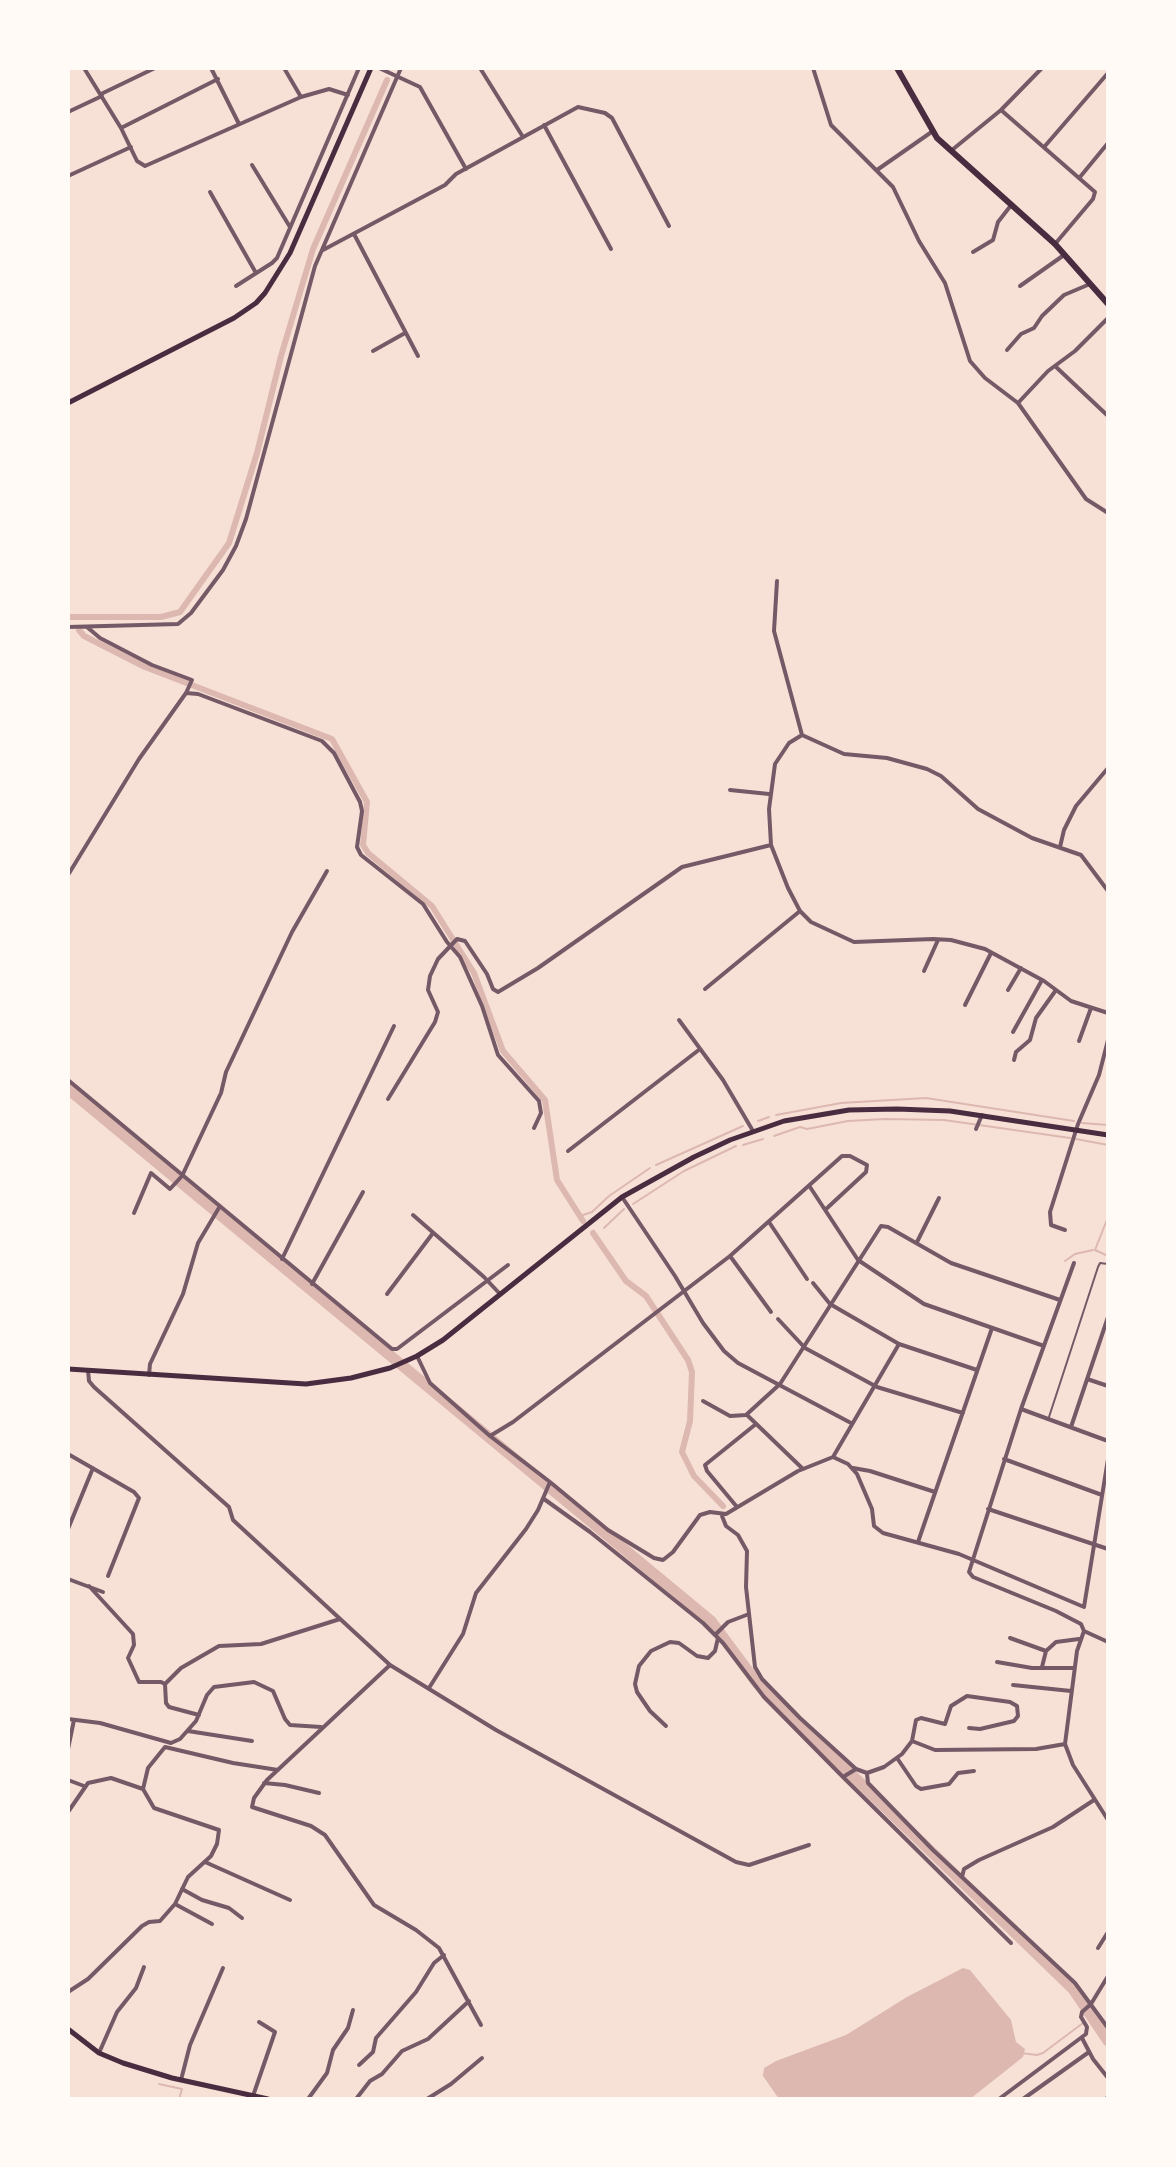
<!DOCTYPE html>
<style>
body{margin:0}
#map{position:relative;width:1176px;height:2167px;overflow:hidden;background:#f7e1d7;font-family:Figtree,sans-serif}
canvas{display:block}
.frame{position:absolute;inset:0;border:70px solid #fffaf5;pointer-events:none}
</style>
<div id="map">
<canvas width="1176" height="2167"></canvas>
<div class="frame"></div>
</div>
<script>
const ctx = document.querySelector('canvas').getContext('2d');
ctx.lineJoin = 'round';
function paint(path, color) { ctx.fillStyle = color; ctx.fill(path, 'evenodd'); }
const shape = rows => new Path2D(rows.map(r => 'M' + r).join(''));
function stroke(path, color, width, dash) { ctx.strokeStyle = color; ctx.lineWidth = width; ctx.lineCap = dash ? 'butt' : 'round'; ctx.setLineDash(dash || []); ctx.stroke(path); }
const water = shape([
 [963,1968,970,1970,1011,2020,1016,2042,1025,2049,1023,2057,970,2099,779,2099,763,2076,764,2068,776,2061,846,2035,907,1997]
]);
const stream = shape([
 [776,1115,841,1103,926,1098,1074,1121],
 [758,1121,769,1117],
 [1082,1123,1108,1125],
 [774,1136,800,1127,807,1129,848,1121,885,1119,944,1120,1070,1138],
 [1076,1139,1108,1145],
 [743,1145,763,1139],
 [656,1165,743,1126],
 [633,1204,684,1171,736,1146],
 [580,1216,592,1212,609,1196,650,1168],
 [1108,1217,1095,1250,1108,1256],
 [604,1228,624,1209],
 [1065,1261,1075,1254,1093,1250],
 [1021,2053,1037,2055,1043,2053,1083,2023],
 [159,2084,182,2089,179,2099]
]);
const canal = shape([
 [68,617,161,617,180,612,229,543,257,453,281,356,313,249,387,80],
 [79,630,84,636,145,667,332,739,367,802,363,845,368,853,432,906,474,973,503,1051,545,1100,557,1180,583,1221],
 [593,1233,626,1281,646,1296,688,1360,692,1372,690,1421,682,1452,694,1476,723,1506]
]);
const river = shape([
 [68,1089,711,1621,757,1683,1073,1989,1108,2041]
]);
const service = shape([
 [1049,1417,1098,1267,1100,1263,1108,1264]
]);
const minor = shape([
 [84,68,121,128,137,161,145,166,301,97,329,89,348,95],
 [211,68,239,124],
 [284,68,301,97],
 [379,68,420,87,466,169],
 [480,68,523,137],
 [813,68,831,125,893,187,919,241,945,283,970,361,985,378,1018,403,1086,499,1108,513],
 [101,94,155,68],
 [1001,110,1095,192,1093,199,1055,244],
 [68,112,102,96],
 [544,125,611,249],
 [121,128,218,79],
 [1045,146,1108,73],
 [952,150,1001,110,1042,68],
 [252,165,290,227],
 [877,170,933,131],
 [68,176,131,147],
 [1080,177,1108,143],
 [210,192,256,273],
 [354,234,418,356],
 [323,250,445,185,456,174,578,107,605,113,612,118,669,226],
 [973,252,993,240,998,222,1012,204],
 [236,286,272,263,277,258,359,68],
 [1020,286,1064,255],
 [1007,350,1021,334,1034,328,1042,316,1064,295,1090,284],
 [373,351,405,333],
 [1055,366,1108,416],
 [1018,403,1048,371,1075,351,1108,318],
 [777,581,774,631,802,735],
 [68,627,178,624,191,613,223,570,236,546,246,519,315,266,401,68],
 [87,627,100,638,152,665,192,680,186,693],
 [730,790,769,794],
 [1060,847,1064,830,1076,806,1108,768],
 [68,875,139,759,186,693,198,694,322,741,334,753,360,802,362,811,357,847,361,855,423,904,447,942,460,957,482,1006,498,1055,539,1101,541,1113,534,1128],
 [1108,891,1081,855,1032,838,978,809,941,776,927,769,887,758,844,754,802,735,789,743,775,764,769,809,771,845,788,888,800,911,811,922,854,942,933,939,951,940,985,949,1044,981,1071,1001,1108,1013],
 [924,971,938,940],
 [705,989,800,911],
 [1008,990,1021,968],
 [965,1005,991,953],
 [679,1020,723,1080,753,1131],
 [1013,1032,1042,980],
 [1079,1041,1091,1008],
 [1014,1060,1016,1052,1030,1040,1036,1018,1056,990],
 [68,1080,392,1349,397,1349,508,1265],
 [388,1099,435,1022,438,1012,428,990,430,976,438,959,457,939,465,941,487,974,493,989,498,992,538,968,682,867,771,845],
 [976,1129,982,1115],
 [568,1151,700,1049],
 [810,1187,858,1260,924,1304,1044,1346],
 [622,1197,675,1276,703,1323,724,1351,738,1363,851,1423],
 [134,1213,151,1173,170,1189,182,1176,221,1093,226,1072,292,932,327,871],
 [413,1215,484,1277,500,1294],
 [769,1222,807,1279],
 [1065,1230,1051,1225,1050,1212,1078,1124,1099,1075,1108,1040],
 [917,1242,939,1198],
 [730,1256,771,1312],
 [282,1259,394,1026],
 [1074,1263,1021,1409,969,1572,973,1577,1056,1611,1081,1624,1084,1631,1108,1642],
 [813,1283,830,1304,899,1344,977,1370],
 [312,1284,363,1192],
 [387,1294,433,1233],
 [778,1319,805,1348,877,1387,963,1413],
 [417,1356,430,1383,490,1436,550,1482,538,1510,526,1529,476,1593,463,1634,429,1688],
 [88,1370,89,1381,94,1387,229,1507,233,1520,390,1665,496,1730,736,1862,749,1865,809,1845],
 [149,1375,150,1364,183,1294,198,1243,220,1206],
 [1087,1379,1108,1386],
 [703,1401,730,1416,746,1415,780,1384,881,1226,888,1227,951,1263,1060,1300],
 [1021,1409,1108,1441],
 [747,1415,803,1469],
 [1071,1427,1108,1317],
 [490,1436,513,1422,730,1256,842,1156,850,1156,867,1165,866,1172,825,1210],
 [68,1454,134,1492,139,1498,108,1576],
 [833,1457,899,1344],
 [1004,1459,1102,1495],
 [853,1468,870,1471,935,1492],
 [550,1482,608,1530,654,1558,663,1560,673,1552,700,1515,710,1512,726,1514,798,1471,833,1457,848,1464,857,1474,872,1509,874,1526,883,1533,959,1554,1084,1607,1108,1459],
 [544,1499,590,1532,703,1623,723,1643,764,1697,843,1777,856,1769,867,1773,884,1767,902,1754,912,1741,935,1750,1036,1749,1065,1744],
 [737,1507,707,1471,705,1465,756,1424],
 [988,1509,1108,1549],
 [722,1516,726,1526,738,1535,747,1551,746,1587,755,1667,762,1679,800,1718,856,1769],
 [68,1529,93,1468],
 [918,1542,992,1328],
 [68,1579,103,1592],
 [89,1586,133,1634,134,1645,128,1658,139,1682,161,1682,165,1684,166,1703,169,1707,199,1715],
 [1084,1631,1077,1651,1065,1744,1073,1765,1108,1820],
 [715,1635,728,1622,749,1614],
 [1010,1638,1046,1651,1042,1667],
 [1046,1651,1056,1642,1079,1639],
 [997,1662,1032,1668,1074,1668],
 [390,1665,267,1780,254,1798,252,1807,311,1826,325,1835,374,1905,416,1930,439,1948,481,2025],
 [165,1684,181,1668,219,1646,261,1644,340,1619],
 [1013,1685,1071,1691],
 [68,1719,100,1723,171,1743,180,1739,196,1721,207,1695,214,1687,254,1682,273,1691,285,1719,290,1725,321,1727],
 [666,1726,650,1711,637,1692,635,1684,639,1666,651,1651,670,1642,679,1643,697,1656,708,1658,715,1651,718,1638],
 [188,1731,252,1741],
 [912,1741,916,1720,921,1718,945,1724,951,1706,967,1696,1010,1702,1017,1706,1018,1716,1014,1721,980,1729,969,1728],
 [165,1747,233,1763,278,1770],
 [68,1749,74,1720],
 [897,1758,916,1786,921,1789,949,1784,958,1773,974,1771],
 [867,1774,868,1783,933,1850,1075,1983,1108,2028],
 [843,1777,1011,1943],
 [68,1780,84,1786],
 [264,1783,285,1785,319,1793],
 [143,1789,148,1768,165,1747],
 [68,1812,88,1783,111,1778,143,1789,154,1808,219,1830,217,1844,211,1856,188,1877,175,1904,160,1921,149,1922,142,1926,88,1979,68,1992],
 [205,1862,290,1900],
 [962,1877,964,1869,979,1860,1053,1827,1094,1800],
 [182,1889,202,1900,229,1908,242,1918],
 [175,1904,212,1924],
 [1098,1948,1108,1932],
 [1082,2038,1093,2059,1108,2078],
 [99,2053,117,2012,136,1988,144,1967],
 [359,2065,373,2052,376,2038,416,1992,434,1963,444,1955],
 [181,2080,190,2045,223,1968],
 [253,2096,275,2032,259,2022],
 [308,2099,327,2073,333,2050,348,2028,353,2010],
 [356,2099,370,2081,382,2074,402,2051,428,2039,469,2001],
 [427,2099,451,2084,482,2058],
 [999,2099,1086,2034,1087,2027,1081,2017,1082,2012,1091,2004,1108,1976],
 [1023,2099,1089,2052],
 [1106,2099,1108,2097]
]);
const secondary = shape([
 [68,403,234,318,256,303,265,293,290,253,371,68],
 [68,1369,306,1384,351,1378,390,1368,417,1356,443,1340,622,1197,694,1157,730,1140,784,1121,849,1110,897,1109,950,1111,1108,1135],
 [68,2029,99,2053,123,2063,172,2078,268,2099]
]);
const primary = shape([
 [897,68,937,138,1055,244,1108,304]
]);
paint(water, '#dcb8b0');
stroke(stream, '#dcb8b0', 2);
stroke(canal, '#dcb8b0', 6);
stroke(river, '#dcb8b0', 11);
stroke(service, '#755966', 2);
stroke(minor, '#755966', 4);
stroke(secondary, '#4a2c40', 5);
stroke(primary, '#4a2c40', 6);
</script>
